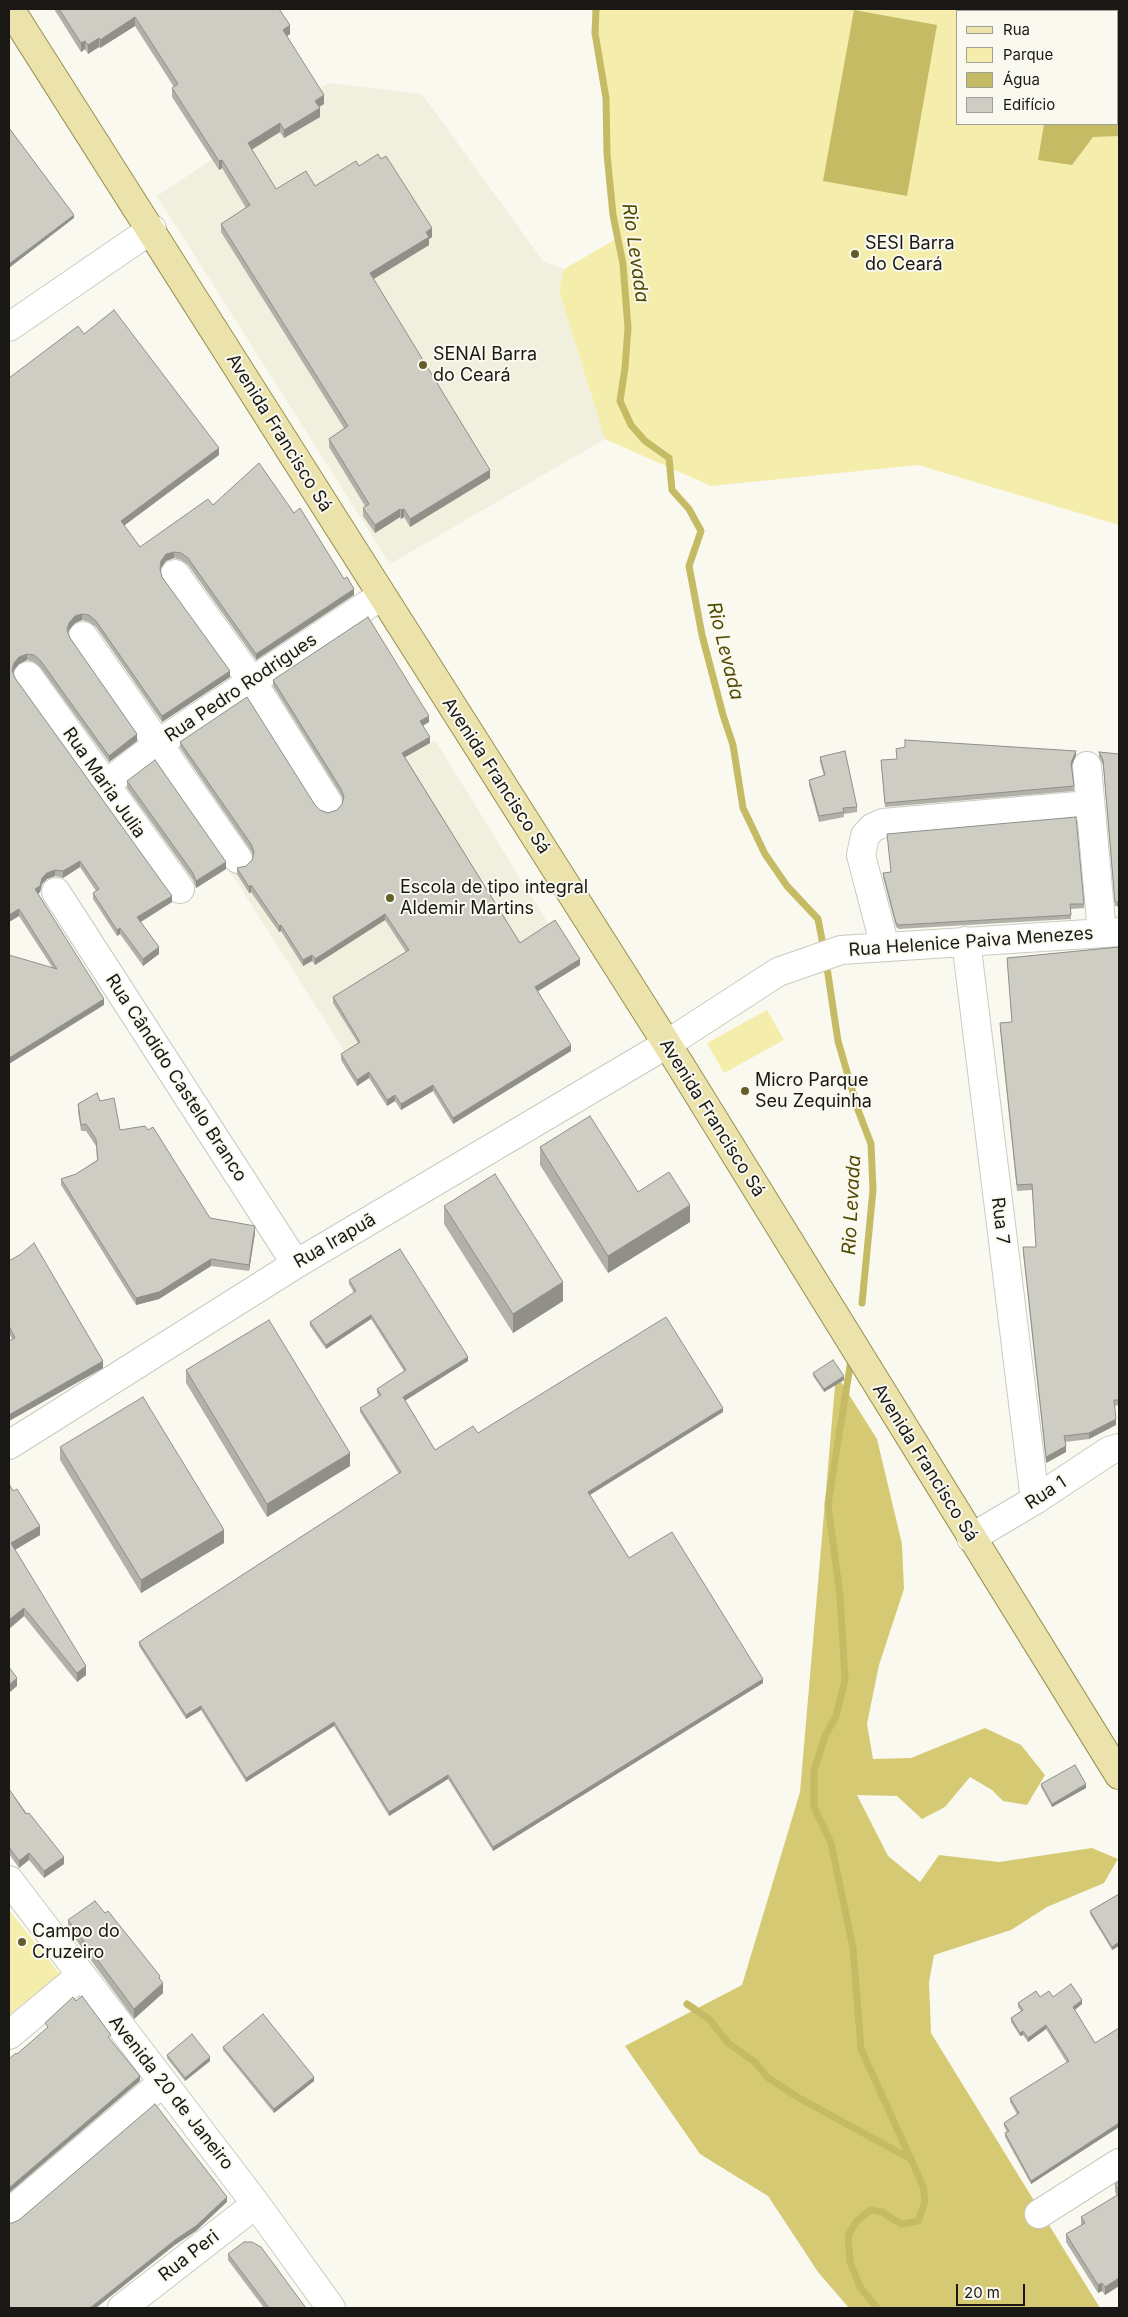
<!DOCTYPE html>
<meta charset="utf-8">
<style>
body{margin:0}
#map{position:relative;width:1128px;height:2317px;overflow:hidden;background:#faf9ef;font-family:Inter,sans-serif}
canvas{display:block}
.frame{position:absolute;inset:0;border:10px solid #191815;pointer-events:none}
.legend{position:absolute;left:956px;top:10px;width:162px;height:115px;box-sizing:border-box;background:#faf9ef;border:1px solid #a09f98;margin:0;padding:6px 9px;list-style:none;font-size:15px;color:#191815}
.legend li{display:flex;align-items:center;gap:10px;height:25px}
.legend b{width:25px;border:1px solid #a09f98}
.scale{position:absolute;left:956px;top:2284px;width:69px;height:22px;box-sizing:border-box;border:2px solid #191815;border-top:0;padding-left:6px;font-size:15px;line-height:18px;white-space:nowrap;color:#191815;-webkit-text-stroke:4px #faf9ef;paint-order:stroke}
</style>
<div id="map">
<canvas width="1128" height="2317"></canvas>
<div class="frame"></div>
<ul class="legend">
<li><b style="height:6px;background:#ebe3ab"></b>Rua</li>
<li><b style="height:14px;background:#f4edac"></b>Parque</li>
<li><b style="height:14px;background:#c6bb65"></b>Água</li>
<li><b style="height:14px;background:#cecdc4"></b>Edifício</li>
</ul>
<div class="scale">20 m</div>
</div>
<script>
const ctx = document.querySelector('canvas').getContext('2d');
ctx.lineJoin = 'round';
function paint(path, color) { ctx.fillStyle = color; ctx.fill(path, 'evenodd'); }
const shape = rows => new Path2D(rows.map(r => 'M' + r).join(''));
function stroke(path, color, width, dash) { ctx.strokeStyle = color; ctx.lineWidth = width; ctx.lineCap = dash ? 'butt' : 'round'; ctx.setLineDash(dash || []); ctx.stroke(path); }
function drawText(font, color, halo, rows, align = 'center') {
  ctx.font = font + ' Inter,sans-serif'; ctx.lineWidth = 4; ctx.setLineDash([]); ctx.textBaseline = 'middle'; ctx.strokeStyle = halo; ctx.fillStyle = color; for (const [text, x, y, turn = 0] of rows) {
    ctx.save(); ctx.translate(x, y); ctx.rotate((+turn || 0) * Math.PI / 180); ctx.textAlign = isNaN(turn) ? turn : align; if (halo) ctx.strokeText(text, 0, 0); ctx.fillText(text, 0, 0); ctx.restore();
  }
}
const built = shape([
 [328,83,422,94,543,261,564,269,559,292,605,439,390,564,157,196],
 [435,740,551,928,347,1055,228,868]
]);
const green = shape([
 [596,9,1068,9,1071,11,957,11,957,124,1117,124,1117,11,1108,11,1119,10,1119,525,918,465,711,486,605,439,559,291,564,269,618,238,613,215,607,154,606,98,595,33],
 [767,1010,784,1040,724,1073,707,1043],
 [9,1910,60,1974,9,2015]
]);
const forest = shape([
 [836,1374,877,1439,902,1544,904,1589,879,1665,867,1724,873,1759,911,1758,985,1728,1021,1745,1045,1775,1027,1805,1003,1801,992,1790,970,1777,945,1807,922,1819,897,1796,857,1795,888,1856,920,1882,939,1855,999,1862,1092,1848,1118,1859,1104,1883,1047,1907,1011,1930,934,1955,929,1982,931,2033,1100,2308,849,2308,818,2272,768,2196,700,2154,625,2046,742,1985,800,1792]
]);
const water = shape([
 [854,10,937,25,907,196,823,181],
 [1117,69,1119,69,1119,136,1093,137,1072,165,1038,160,1044,124,1117,124]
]);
const stream = shape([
 [596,9,595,33,606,98,607,154,613,215,623,264,628,328,625,368,620,401,631,425,645,441,669,458,672,490,689,509,701,531,689,566,702,635,723,715,733,745,743,808,765,854,787,886,818,919,824,950],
 [826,961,838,1041,858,1110,871,1144,873,1190,862,1303],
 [851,1360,828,1504,840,1596,845,1680,836,1716,825,1736,814,1771,814,1807,831,1843,853,1948,861,2049,923,2186,925,2202,918,2221,901,2224,882,2212,870,2210,856,2222,848,2236,850,2262,860,2287,877,2308],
 [687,2004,709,2019,728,2043,755,2062,767,2077,799,2098,909,2158]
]);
const minor = shape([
 [9,327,152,229],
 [175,574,251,680,328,803],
 [83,636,238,859],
 [28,676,180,889],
 [1087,766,1102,933],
 [105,785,159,743,381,596],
 [56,892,296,1264],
 [966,941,1035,1500],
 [885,947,861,855,865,836,872,828,883,823,1089,805],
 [9,1445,296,1264,667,1044,778,972,841,950,1119,932],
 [971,1538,1035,1500,1109,1451,1119,1448],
 [9,1880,256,2204,331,2308],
 [9,2035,80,1976],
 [9,2213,163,2082],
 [1039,2214,1119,2163],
 [122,2308,256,2204]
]);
const major = shape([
 [10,9,679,1063,1119,1775]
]);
const wall = shape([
 [54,9,279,9,290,34,287,36,324,104,319,107,320,117,284,138,280,132,251,149,276,189,315,186,359,166,432,237,429,239,429,245,374,279,490,478,410,527,404,517,401,519,400,517,375,533,363,516,363,508,365,506,329,447,329,439,344,428,221,232,221,224,246,208,222,168,219,170,172,97,172,88,174,87,135,26,100,48,99,47,88,54,85,49,81,52],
 [84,334,219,455,124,525,140,547,213,505,294,513,354,595,256,660,188,565,181,560,174,558,166,561,161,568,160,571,162,577,230,677,162,722,96,627,89,622,82,620,75,623,69,630,68,633,70,638,137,741,109,762,40,667,34,662,27,660,19,664,14,670,13,673,15,678,172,902,141,922,159,954,143,966,120,934,117,936,93,899,93,893,96,891,80,867,63,878,55,876,47,879,42,884,40,892,38,894,104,1005,52,967,19,916,9,922,9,378],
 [273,680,429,722,423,726,430,743,405,757,520,943,580,965,538,991,571,1051,453,1124,433,1091,401,1110,395,1101,387,1106,369,1078,357,1086,341,1060,341,1054,358,1043,333,1003,333,997,406,952,385,920,315,965,312,961,303,966,281,931,279,932,251,892,249,893,237,874,237,868,246,866,252,860,253,856,251,851,180,748,180,742,315,805,320,810,328,813,337,810,342,804,343,800,341,795,273,686],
 [1099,752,1119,754,1119,912,1118,912,1118,906,1115,906,1103,765,1099,757],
 [1076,755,1072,766,1074,791,885,807,881,764],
 [820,757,857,807,857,812,844,814,844,817,819,822,809,785,809,780,824,776,820,762],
 [127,781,226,869,196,888,193,880,127,788],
 [883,873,1084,904,1084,908,1071,909,1071,919,899,929,896,927,883,877],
 [1119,947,1119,1405,1114,1406,1116,1425,1089,1439,1065,1442,1066,1452,1046,1463,1023,1253,1023,1247,1036,1247,1032,1190,1017,1191,1000,1029,1000,1023,1012,1022,1007,958],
 [100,1101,120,1130,210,1218,255,1233,249,1271,211,1266,159,1299,136,1305,61,1185,61,1179,76,1174,97,1160,96,1146,86,1131,81,1131,78,1111,78,1104],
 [540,1147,638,1192,690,1222,608,1273,540,1165],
 [444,1206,563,1301,513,1333,444,1224],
 [9,1261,103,1368,9,1421,9,1341,12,1339,9,1333],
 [349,1280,468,1361,405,1400,435,1450,478,1433,723,1412,590,1495,629,1558,763,1683,493,1851,448,1779,389,1816,334,1726,246,1782,201,1710,186,1719,139,1646,139,1642,399,1474,360,1412,360,1408,379,1396,377,1393,377,1389,404,1371,371,1319,326,1349,310,1326,310,1322,354,1293,349,1284],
 [186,1370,350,1466,267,1517,186,1383],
 [813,1373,844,1380,824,1392,813,1376],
 [60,1447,224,1543,141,1593,60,1460],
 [9,1484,40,1535,15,1550,86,1675,77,1682,24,1616,9,1629],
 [1041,1784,1086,1788,1052,1807,1041,1787],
 [9,1789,64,1864,44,1878,29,1860,19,1868,9,1854],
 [1119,1894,1119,1946,1112,1950,1090,1914,1090,1911],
 [105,1913,160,1980,163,1993,134,2019,68,1929,68,1920],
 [1040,1997,1053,1997,1082,2004,1075,2010,1095,2043,1119,2028,1119,2127,1031,2184,1005,2137,1005,2133,1007,2132,1004,2126,1004,2123,1017,2114,1010,2102,1010,2098,1067,2063,1046,2029,1028,2042,1023,2035,1020,2036,1011,2022,1011,2018,1021,2011,1018,2007,1018,2003],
 [223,2047,314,2081,274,2113,223,2050],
 [167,2055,210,2061,185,2081,167,2058],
 [1119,2181,1119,2286,1105,2295,1102,2291,1098,2293,1066,2242,1066,2234,1081,2225,1081,2217,1117,2196,1115,2192,1115,2184],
 [228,2254,306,2308,264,2308,228,2260]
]);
const shadedWall = shape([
 [135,17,135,26,100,48,100,40],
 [290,25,290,34,283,39,283,30],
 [99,38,99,47,88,54,88,45],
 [85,41,85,49,81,52,81,43],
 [324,95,324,104,315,109,315,101],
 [320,108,320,117,284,138,284,130],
 [280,123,280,132,248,152,248,143],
 [222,160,222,168,219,170,219,161],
 [74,215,74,218,9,268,9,264],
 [432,228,432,237,429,239,429,245,370,281,370,273],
 [219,448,219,455,121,528,121,521],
 [490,470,490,478,410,527,410,519],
 [400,509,400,517,375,533,375,525],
 [404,509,404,517,401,519,401,510],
 [174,552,174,558,166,561,161,568,160,576,161,561,166,554],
 [354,589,354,595,256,660,256,654],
 [82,614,82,620,75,623,69,630,67,637,69,623,75,616],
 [27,654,27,660,19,664,14,670,12,677,14,663,19,657],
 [230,671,230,677,162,722,162,716],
 [429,716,429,722,420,727,420,721],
 [137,734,137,741,109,762,109,756],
 [430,737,430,743,402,759,402,753],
 [1076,751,1076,755,1071,767,1071,763],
 [80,861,80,867,63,878,63,871],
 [226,862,226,869,196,888,196,881],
 [55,870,55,876,47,879,42,884,40,892,35,896,35,889,42,878,47,873],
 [251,885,251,892,249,893,249,887],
 [172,896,172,902,137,924,137,917],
 [19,909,19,916,9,922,9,915],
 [385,914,385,920,315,965,315,959],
 [281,925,281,931,279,932,279,926],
 [120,928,120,934,117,936,117,930],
 [159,947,159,954,143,966,143,959],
 [312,955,312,961,303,966,303,960],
 [580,959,580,965,535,993,535,987],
 [104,999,104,1005,9,1064,9,1058],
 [571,1045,571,1051,453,1124,453,1118],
 [369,1072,369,1078,357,1086,357,1080],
 [433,1085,433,1091,401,1110,401,1104],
 [395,1095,395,1101,387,1106,387,1100],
 [690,1205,690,1222,608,1273,608,1256],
 [255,1226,255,1233,249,1271,249,1265],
 [211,1259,211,1266,159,1299,136,1305,136,1298],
 [563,1282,563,1301,513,1333,513,1314],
 [371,1315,371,1319,326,1349,326,1345],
 [468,1357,468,1361,403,1402,403,1397],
 [103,1361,103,1368,9,1421,9,1415],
 [844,1376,844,1380,824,1392,824,1389],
 [723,1408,723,1412,588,1496,588,1492],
 [1116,1419,1116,1425,1089,1439,1089,1433],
 [1066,1446,1066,1452,1046,1463,1046,1457],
 [350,1453,350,1466,267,1517,267,1504],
 [40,1526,40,1535,11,1552,11,1543],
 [224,1530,224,1543,141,1593,141,1580],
 [24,1608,24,1616,9,1629,9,1620],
 [86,1666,86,1675,77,1682,77,1673],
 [17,1678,17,1686,9,1693,9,1685],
 [763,1679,763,1683,493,1851,493,1847],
 [201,1706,201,1710,186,1719,186,1715],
 [334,1722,334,1726,246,1782,246,1778],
 [448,1775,448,1779,389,1816,389,1812],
 [1086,1784,1086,1788,1052,1807,1052,1804],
 [29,1853,29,1860,19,1868,19,1861],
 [64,1857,64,1864,44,1878,44,1871],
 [1119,1942,1119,1946,1112,1950,1112,1947],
 [160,1976,160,1986,163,1983,163,1993,134,2019,134,2009],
 [1082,2000,1082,2004,1073,2011,1073,2007],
 [1046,2025,1046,2029,1028,2042,1028,2038],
 [1023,2031,1023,2035,1020,2036,1020,2033],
 [210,2057,210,2061,185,2081,185,2078],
 [140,2076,140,2081,9,2193,9,2188],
 [314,2077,314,2081,274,2113,274,2109],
 [1119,2123,1119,2127,1031,2184,1031,2181],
 [227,2197,227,2202,196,2231,175,2245,96,2308,90,2308],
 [1119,2278,1119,2286,1105,2295,1105,2287],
 [1102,2283,1102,2291,1098,2293,1098,2285]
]);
const building = shape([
 [59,9,279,9,290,25,283,30,324,95,315,101,320,108,284,130,280,123,248,143,276,189,306,171,315,186,356,161,359,166,378,154,381,159,386,156,432,228,426,232,429,237,370,273,490,470,410,519,404,509,401,510,400,509,375,525,363,508,369,504,329,439,348,426,221,224,250,205,222,160,219,161,172,88,178,84,135,17,100,40,99,38,88,45,85,41,81,43,59,9],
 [9,128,74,215,9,264,9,128],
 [114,310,219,448,121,521,140,547,208,499,213,505,259,463,294,513,300,508,344,579,347,577,354,589,256,654,188,558,181,553,174,552,166,554,161,561,160,569,162,577,230,671,162,716,96,621,89,615,82,614,75,616,69,623,67,630,70,638,137,734,109,756,40,660,34,655,27,654,19,657,14,663,12,670,15,678,172,896,137,917,159,947,143,959,120,928,117,930,93,893,99,889,80,861,63,871,55,870,47,873,42,878,40,886,35,889,104,999,9,1058,9,955,57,969,19,909,9,915,9,378,78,326,84,334,114,310],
 [368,617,429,716,420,721,430,737,402,753,520,943,555,920,580,959,535,987,571,1045,453,1118,433,1085,401,1104,395,1095,387,1100,369,1072,357,1080,341,1054,360,1042,333,997,409,950,385,914,315,959,312,955,303,960,281,925,279,926,251,885,249,887,237,868,246,866,252,860,254,852,251,844,180,742,247,697,315,805,320,810,328,813,337,810,342,804,344,797,341,789,273,680,368,617],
 [905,740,1076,751,1071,763,1074,786,885,803,881,760,897,759,896,749,905,747,905,740],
 [845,751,857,807,843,808,844,812,819,816,809,780,825,775,820,757,845,751],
 [1099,752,1119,754,1119,907,1118,907,1118,902,1115,902,1103,760,1099,752],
 [155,760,226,862,196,881,193,873,127,781,155,760],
 [1076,817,1084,904,1070,904,1071,915,899,925,896,923,883,873,891,872,887,834,1076,817],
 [1119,947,1119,1400,1114,1400,1116,1419,1089,1433,1064,1436,1066,1446,1046,1457,1023,1247,1036,1247,1032,1184,1017,1185,1000,1023,1012,1022,1007,958,1119,947],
 [97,1093,100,1101,114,1098,120,1130,145,1126,148,1130,153,1127,210,1218,255,1226,249,1265,211,1259,159,1292,136,1298,61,1179,76,1174,98,1160,96,1139,86,1124,81,1125,78,1104,97,1093],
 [590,1116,638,1192,669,1172,690,1205,608,1256,540,1147,590,1116],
 [495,1174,563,1282,513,1314,444,1206,495,1174],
 [34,1243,103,1361,9,1415,9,1341,15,1338,9,1326,9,1261,21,1254,34,1243],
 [400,1249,468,1357,403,1397,435,1450,473,1426,478,1433,666,1317,723,1408,588,1492,629,1558,672,1532,763,1679,493,1847,448,1775,389,1812,334,1722,246,1778,201,1706,186,1715,139,1642,401,1472,360,1408,381,1395,377,1389,406,1370,371,1315,326,1345,310,1322,356,1291,349,1280,400,1249],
 [269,1320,350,1453,267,1504,186,1370,269,1320],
 [833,1360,844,1376,824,1389,813,1373,833,1360],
 [143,1397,224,1530,141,1580,60,1447,143,1397],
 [9,1484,13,1491,17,1489,40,1526,11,1543,86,1666,77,1673,24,1608,9,1620,9,1484],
 [9,1667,17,1678,9,1685,9,1667],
 [1075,1765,1086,1784,1052,1804,1041,1784,1075,1765],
 [9,1789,26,1814,29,1813,64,1857,44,1871,29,1853,19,1861,9,1847,9,1789],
 [1119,1894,1119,1942,1112,1947,1090,1911,1119,1894],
 [95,1901,105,1913,108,1911,160,1976,159,1978,163,1983,134,2009,68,1920,95,1901],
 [1071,1984,1082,2000,1073,2007,1095,2043,1119,2028,1119,2123,1031,2181,1005,2133,1009,2131,1004,2123,1019,2113,1010,2098,1069,2061,1046,2025,1028,2038,1023,2031,1020,2033,1011,2018,1023,2010,1018,2003,1036,1991,1040,1997,1049,1991,1053,1997,1071,1984],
 [82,1996,111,2035,108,2037,140,2076,9,2188,9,2059,16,2053,17,2054,48,2027,45,2023,73,1997,76,2001,82,1996],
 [263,2014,314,2077,274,2109,223,2047,263,2014],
 [192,2034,210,2057,185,2078,167,2055,192,2034],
 [155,2104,227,2197,196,2226,175,2240,90,2308,9,2308,9,2223,12,2223,19,2220,155,2104],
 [1119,2181,1119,2191,1115,2184,1119,2181],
 [1119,2194,1119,2278,1105,2287,1102,2283,1098,2285,1066,2234,1085,2223,1081,2217,1119,2194],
 [244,2242,252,2242,261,2247,306,2308,269,2308,228,2254,244,2242]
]);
const markers = [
 [855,254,5,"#635d29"],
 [423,365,5,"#635d29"],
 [390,898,5,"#635d29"],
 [745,1091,5,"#635d29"],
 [22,1942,5,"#635d29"]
];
const poiNames = [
 ["SESI Barra",865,244],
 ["do Ceará",865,265],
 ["SENAI Barra",433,355],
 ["do Ceará",433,376],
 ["Escola de tipo integral",400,888],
 ["Aldemir Martins",400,909],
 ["Micro Parque",755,1081],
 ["Seu Zequinha",755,1102],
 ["Campo do",32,1932],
 ["Cruzeiro",32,1953]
];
const streetNames = [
 ["Avenida Francisco Sá",279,433,58],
 ["Rua Pedro Rodrigues",241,688,-34],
 ["Avenida Francisco Sá",496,776,57],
 ["Rua Maria Julia",104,783,55],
 ["Rua Helenice Paiva Menezes",971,942,-4],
 ["Rua Cândido Castelo Branco",176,1078,57],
 ["Avenida Francisco Sá",712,1118,58],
 ["Rua 7",1000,1221,83],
 ["Rua Irapuã",335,1241,-30],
 ["Avenida Francisco Sá",925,1463,58],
 ["Rua 1",1046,1493,-33],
 ["Avenida 20 de Janeiro",171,2093,52],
 ["Rua Peri",189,2256,-38]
];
const waterNames = [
 ["Rio Levada",635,253,82],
 ["Rio Levada",725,651,76],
 ["Rio Levada",852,1205,-87]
];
paint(built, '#f1efdd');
paint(green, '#f4edac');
paint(forest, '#d5ca73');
paint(water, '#c6bb65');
stroke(stream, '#c6bb65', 7);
stroke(minor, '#cbcac0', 30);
stroke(major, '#989052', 30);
stroke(minor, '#fff', 28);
stroke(major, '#ebe3ab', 28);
paint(wall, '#b1b0a9');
paint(shadedWall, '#909089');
paint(building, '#cecdc4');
stroke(building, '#909089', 1);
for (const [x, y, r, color] of markers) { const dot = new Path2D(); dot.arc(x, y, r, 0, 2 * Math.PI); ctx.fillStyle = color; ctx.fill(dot); stroke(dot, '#faf9ef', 2); }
drawText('18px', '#191815', '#faf9ef', poiNames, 'left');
drawText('18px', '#191815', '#faf9ef', streetNames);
drawText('italic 19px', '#524a02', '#faf9ef', waterNames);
</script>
